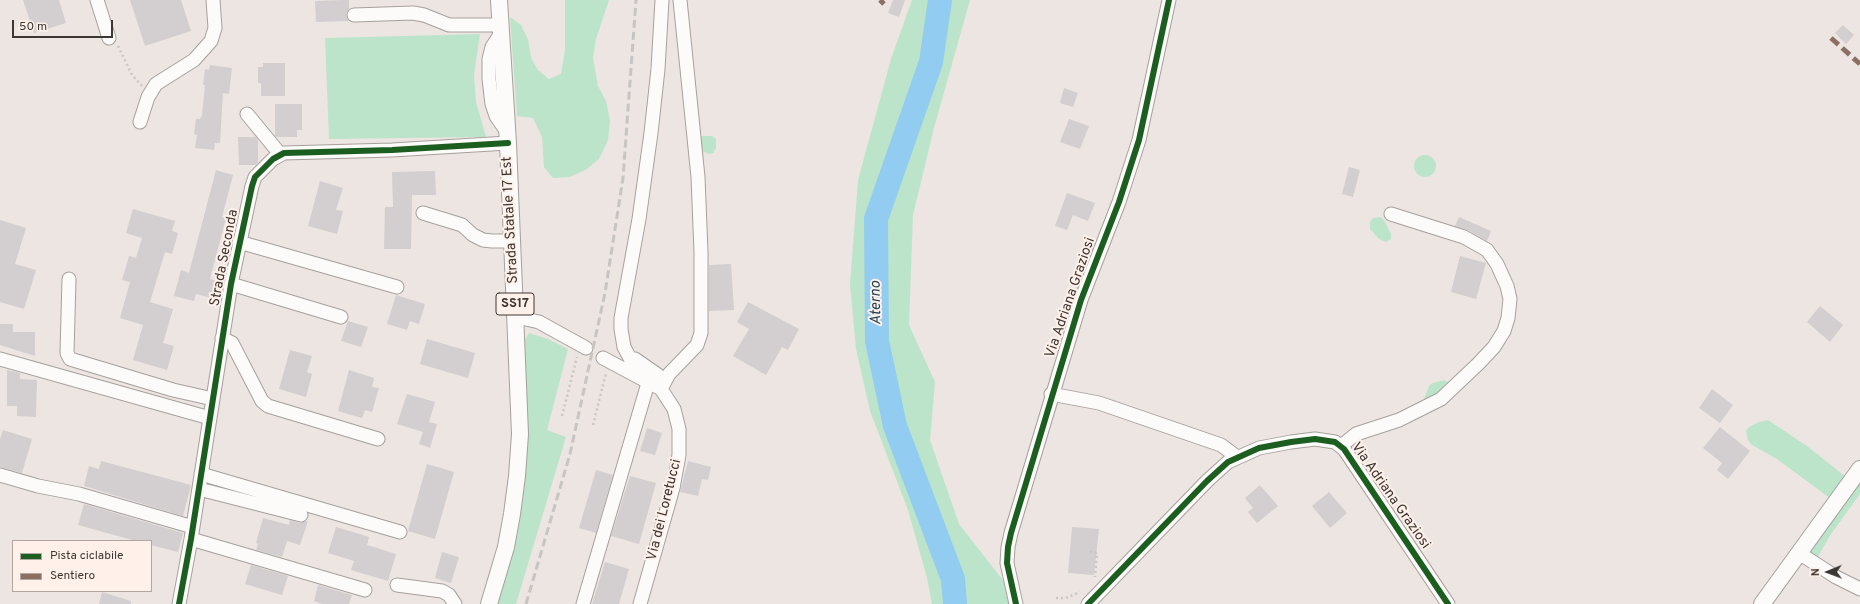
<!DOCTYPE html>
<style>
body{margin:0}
#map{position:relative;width:1860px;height:604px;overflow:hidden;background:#ede5e1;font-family:Overpass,sans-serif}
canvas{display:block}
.legend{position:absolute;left:12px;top:540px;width:140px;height:52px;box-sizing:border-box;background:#fff0e9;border:1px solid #b1a6a1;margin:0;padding:5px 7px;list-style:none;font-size:12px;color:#3d3734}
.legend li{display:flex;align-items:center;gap:8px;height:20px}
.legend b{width:20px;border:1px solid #b1a6a1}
.north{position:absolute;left:1808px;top:552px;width:40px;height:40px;-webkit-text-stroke:3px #fff0e9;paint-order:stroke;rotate:269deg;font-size:11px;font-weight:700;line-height:16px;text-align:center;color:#3d3734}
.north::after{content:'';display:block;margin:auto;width:14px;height:18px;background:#3d3734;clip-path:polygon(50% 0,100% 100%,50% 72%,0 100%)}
.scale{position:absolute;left:12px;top:20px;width:101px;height:18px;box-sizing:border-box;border:2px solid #3d3734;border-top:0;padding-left:5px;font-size:12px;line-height:14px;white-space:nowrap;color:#3d3734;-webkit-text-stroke:3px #fff0e9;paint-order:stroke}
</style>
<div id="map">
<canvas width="1860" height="604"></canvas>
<ul class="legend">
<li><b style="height:5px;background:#1b5e20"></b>Pista ciclabile</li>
<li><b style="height:5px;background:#8d6e63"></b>Sentiero</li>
</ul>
<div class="north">N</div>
<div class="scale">50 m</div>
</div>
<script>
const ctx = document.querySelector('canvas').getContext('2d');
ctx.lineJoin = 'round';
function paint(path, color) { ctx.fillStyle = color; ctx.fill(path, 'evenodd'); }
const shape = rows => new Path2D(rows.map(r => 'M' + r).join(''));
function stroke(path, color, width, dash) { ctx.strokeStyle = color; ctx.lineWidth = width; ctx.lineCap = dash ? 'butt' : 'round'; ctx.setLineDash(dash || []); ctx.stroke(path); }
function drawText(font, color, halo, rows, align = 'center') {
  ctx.font = font + ' Overpass,sans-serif'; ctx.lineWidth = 4; ctx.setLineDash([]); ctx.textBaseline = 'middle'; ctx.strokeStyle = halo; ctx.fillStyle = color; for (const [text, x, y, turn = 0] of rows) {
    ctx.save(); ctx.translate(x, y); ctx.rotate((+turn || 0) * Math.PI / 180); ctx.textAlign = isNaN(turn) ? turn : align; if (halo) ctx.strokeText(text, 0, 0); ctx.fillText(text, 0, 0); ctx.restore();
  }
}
const green = shape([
 [565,0,609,0,596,39,593,58,598,86,606,101,610,120,608,140,599,159,587,169,570,177,553,178,544,167,542,137,533,118,517,116,510,17,521,25,528,39,531,58,538,70,549,79,561,74,565,50],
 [912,0,970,0,934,128,913,215,909,325,935,382,930,440,959,524,1006,584,1014,604,932,604,927,578,908,510,870,411,856,349,850,284,858,180,891,59],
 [480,34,474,75,476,102,486,137,329,139,325,38],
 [699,136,712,136,716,139,716,148,713,153,709,154,702,151],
 '1414 166a11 11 0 1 1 22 0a11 11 0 1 1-22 0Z',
 [1380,217,1384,220,1391,234,1391,239,1386,242,1379,239,1370,229,1370,222,1373,218],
 [1093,241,1099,243,1075,312,1068,310],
 [529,333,548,339,568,349,547,430,566,437,516,604,494,604,508,558,521,346],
 [1444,380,1453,386,1426,405,1424,399,1429,386,1432,383],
 [1768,420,1807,446,1846,477,1831,499,1777,459,1752,445,1748,440,1746,431,1749,427,1759,422],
 [1860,478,1860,494,1831,534,1816,560,1806,556]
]);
const river = shape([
 [940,0,931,62,876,219,877,341,895,426,953,579,955,604]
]);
const building = shape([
 [23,0,59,0,66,23,34,33],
 [130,0,181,0,191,31,145,46],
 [343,0,349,0,349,9,346,15,349,21,316,22,315,1],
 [893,0,905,0,899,17,888,13],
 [1843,25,1854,35,1846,44,1835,33],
 [263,63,285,63,285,96,261,96,261,83,258,83,258,67,263,67],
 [210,65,232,68,229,94,223,93,220,143,215,143,214,150,195,148,197,135,194,134,196,119,200,119,202,115,205,85,203,85,205,69,209,70],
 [1064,88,1078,93,1073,107,1060,103],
 [275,104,302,104,302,130,297,130,297,137,277,137,275,136],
 [1069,119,1089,126,1080,149,1060,142],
 [238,137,256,137,258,140,258,162,256,165,239,165],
 [1349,167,1360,170,1353,197,1342,194],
 [216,170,233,175,222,217,226,218,210,279,217,281,212,298,196,294,194,301,174,296,181,270,189,273],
 [435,171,436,195,412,195,411,249,384,249,385,207,393,207,392,172],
 [320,181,343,188,336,210,343,211,337,234,308,226],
 [1067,193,1095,203,1088,221,1073,215,1067,230,1055,226],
 [133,209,175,221,172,231,178,233,172,254,165,252,150,302,173,309,163,343,174,346,167,370,133,360,143,325,120,318,130,282,122,280,129,256,136,258,142,238,126,233],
 [1459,217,1491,231,1487,241,1468,230,1455,226],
 [0,220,26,228,15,264,36,270,24,309,0,302],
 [1460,256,1486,263,1476,299,1451,292],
 [731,264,734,310,709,311,709,265],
 [396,295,425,304,419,324,410,321,407,330,387,324],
 [748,302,799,329,788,350,782,347,766,375,733,356,749,329,737,322],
 [1820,306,1843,325,1830,342,1807,322],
 [348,321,368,327,361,347,341,341],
 [0,324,13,324,13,332,35,332,35,356,0,345],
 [427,339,475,353,468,378,420,364],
 [290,350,312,356,307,372,312,374,306,397,279,389],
 [7,370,20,373,20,379,37,380,36,417,17,416,17,406,7,406],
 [349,370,374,378,372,387,379,388,372,412,365,410,362,418,338,411],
 [1712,389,1733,405,1720,423,1699,408],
 [407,394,435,402,429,422,437,424,430,448,419,444,423,432,397,424],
 [1720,427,1750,451,1728,479,1717,470,1722,463,1703,448],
 [647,428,662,433,655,455,640,451],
 [3,430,32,439,22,473,0,467,0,439],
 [101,461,191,485,183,516,84,486,89,466,99,469],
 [688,461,711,467,708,480,702,479,698,496,680,492],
 [427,464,454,472,435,539,408,531],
 [596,470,613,475,596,533,579,528],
 [630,476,656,483,639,544,611,536],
 [1260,485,1278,506,1257,523,1248,512,1253,508,1245,498],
 [1388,487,1396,498,1389,502,1382,492],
 [1329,492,1347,513,1330,528,1312,506],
 [84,504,183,533,178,552,151,545,151,541,136,541,78,525],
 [263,518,289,525,290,520,299,523,308,521,300,545,287,541,282,557,256,550,258,544,256,543],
 [336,527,369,537,367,545,396,554,388,581,351,570,354,561,328,553],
 [1072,527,1099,529,1094,575,1068,573],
 [442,552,459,557,451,583,435,578],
 [605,562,629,569,619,604,592,604],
 [251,565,288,576,282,595,245,584],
 [318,585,352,595,349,604,322,604,314,601],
 [102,592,131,601,131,604,99,604]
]);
const path = shape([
 [118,46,132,75,142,86],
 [562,416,577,357],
 [593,425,606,373],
 [1090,552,1097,553,1095,577],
 [1056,598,1066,598,1080,592]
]);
const minor = shape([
 [97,0,109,38],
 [354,15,413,13,424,15,449,25,501,25],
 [501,33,492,47,489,59,489,79,492,104,496,116,507,132],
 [247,114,280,154],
 [140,122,148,97,156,84,194,60,211,41,215,28,213,0],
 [423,213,462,225,473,235,483,240,492,241,512,241],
 [239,242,397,287],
 [69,279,67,353,70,359,173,390,213,399],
 [231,284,341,317],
 [516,318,526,319,539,322,586,348],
 [222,338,232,343,262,401,268,406,378,439],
 [603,358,661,389,674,409,679,429,679,455,673,488,640,604],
 [0,359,210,418],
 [635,359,658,375,661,389],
 [661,389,669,374,697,345,701,333,701,252,698,177,680,0],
 [1051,394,1099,403,1221,445,1237,457],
 [1341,446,1356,434,1399,420,1441,399,1478,364,1494,347,1504,331,1508,318,1510,299,1507,286,1497,264,1487,250,1464,237,1391,214],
 [201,474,400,532],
 [0,475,38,486,79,494,193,527],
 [199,489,301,515],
 [191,539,365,590],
 [1799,553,1836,577,1860,589],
 [397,585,442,591,449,595,455,604],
 [179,604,191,539,231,284,252,186,255,177,273,159,284,153,392,150,508,143],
 [583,604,648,383,633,364,624,347,621,329,621,318,639,219,651,133,658,69,662,0],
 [1016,604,1007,563,1008,547,1011,533,1081,300,1119,202,1139,140,1169,0],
 [1088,604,1207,481,1228,462,1259,448,1291,442,1315,439,1335,442,1344,449,1448,604]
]);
const major = shape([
 [489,604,506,547,512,514,517,476,520,434,508,143,499,0],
 [1762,604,1860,469]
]);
const rail = shape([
 [526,604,570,454,605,293,623,178,636,0]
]);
const quiet = shape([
 [880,0,884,4],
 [1831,38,1860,64]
]);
const cycleway = shape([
 [179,604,191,539,231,284,252,186,255,177,273,159,284,153,392,150,508,143],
 [1016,604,1007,563,1008,547,1011,533,1081,300,1119,202,1139,140,1169,0],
 [1088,604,1207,481,1228,462,1259,448,1291,442,1315,439,1335,442,1344,449,1448,604]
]);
const shields = [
 [515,304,38]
];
const shieldNames = [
 ["SS17",515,304]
];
const streetNames = [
 ["Strada Statale 17 Est",511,220,-93],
 ["Strada Seconda",225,258,-79],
 ["Via Adriana Graziosi",1071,298,-71],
 ["Via Adriana Graziosi",1390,496,55],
 ["Via dei Loretucci",665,510,-76]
];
const waterNames = [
 ["Aterno",877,303,-91]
];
paint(green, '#bce4cb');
stroke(river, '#92ccf0', 24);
paint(building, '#d3cecf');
stroke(minor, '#a6a09d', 15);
stroke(major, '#a6a09d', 18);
stroke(path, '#c9c6c4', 2.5, [2, 3]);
stroke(minor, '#fcfbfa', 13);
stroke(major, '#fcfbfa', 16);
stroke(rail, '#c7c5c4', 3, [8, 4]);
stroke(quiet, '#8d6e63', 5, [10, 5]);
stroke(cycleway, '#1b5e20', 6);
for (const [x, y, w] of shields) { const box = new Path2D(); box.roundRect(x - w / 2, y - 11, w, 22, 3); ctx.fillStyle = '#fff0e9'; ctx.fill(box); stroke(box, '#3d3734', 1); }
drawText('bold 13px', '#3d3734', null, shieldNames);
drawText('14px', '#3d3734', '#fff0e9', streetNames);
drawText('italic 15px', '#1f445b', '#fff0e9', waterNames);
</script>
